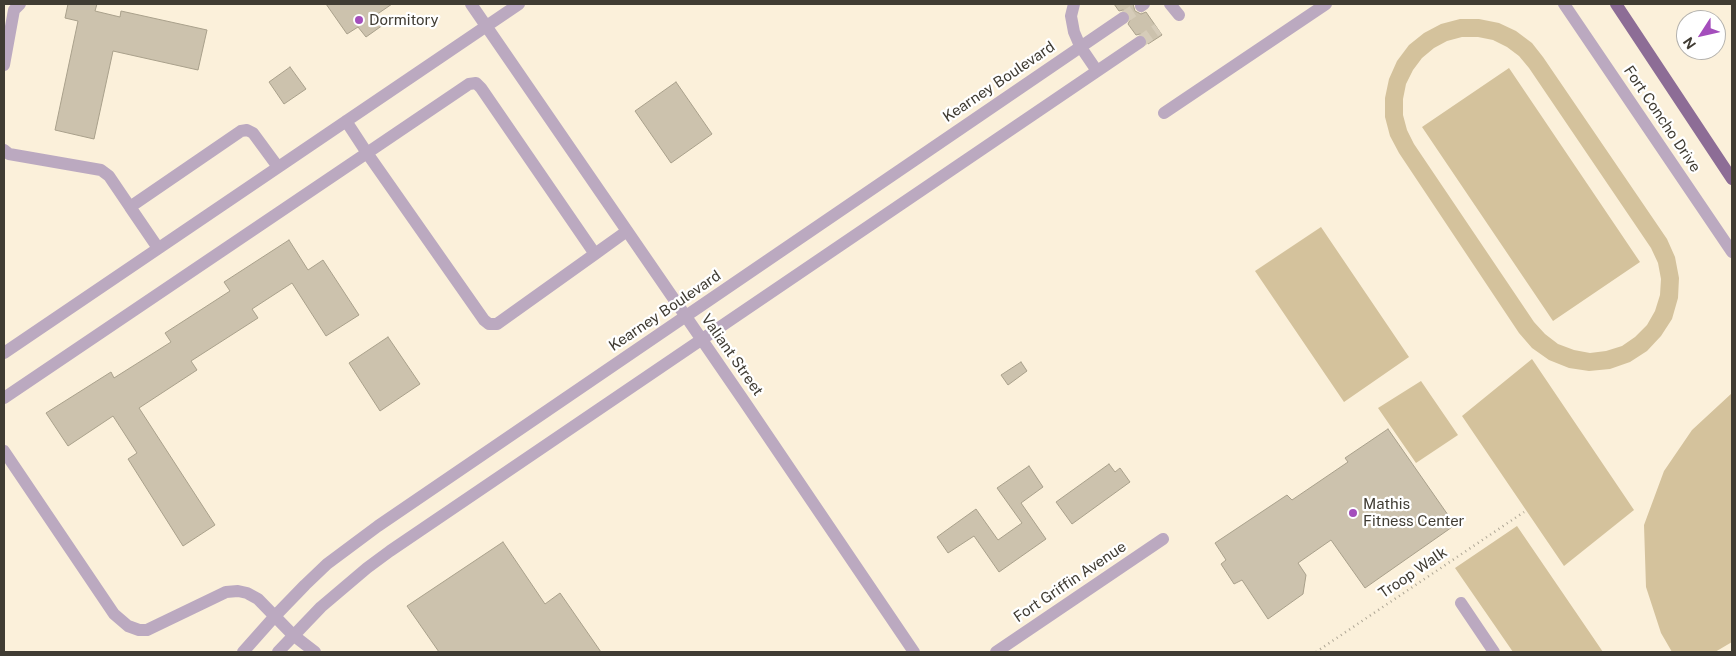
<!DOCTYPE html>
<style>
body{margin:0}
#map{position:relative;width:1736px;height:656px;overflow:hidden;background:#fbf0da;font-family:"Public Sans",sans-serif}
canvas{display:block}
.frame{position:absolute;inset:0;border:5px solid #403c33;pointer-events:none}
.north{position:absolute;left:1676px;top:10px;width:50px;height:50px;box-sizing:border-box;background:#fff;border:1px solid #b3b1ad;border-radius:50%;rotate:235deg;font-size:14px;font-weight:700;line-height:20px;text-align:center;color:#403c33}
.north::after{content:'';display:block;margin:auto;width:18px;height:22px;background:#a44ebc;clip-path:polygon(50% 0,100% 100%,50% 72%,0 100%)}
</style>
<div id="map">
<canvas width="1736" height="656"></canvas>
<div class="frame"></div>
<div class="north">N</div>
</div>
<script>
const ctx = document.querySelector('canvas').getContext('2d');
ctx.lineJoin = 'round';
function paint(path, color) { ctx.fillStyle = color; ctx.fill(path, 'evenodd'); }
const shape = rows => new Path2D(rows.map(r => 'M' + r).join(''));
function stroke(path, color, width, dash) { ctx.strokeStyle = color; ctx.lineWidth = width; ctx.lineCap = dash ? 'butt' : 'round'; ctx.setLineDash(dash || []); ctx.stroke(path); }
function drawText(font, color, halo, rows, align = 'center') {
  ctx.font = font + ' "Public Sans",sans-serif'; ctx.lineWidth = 4.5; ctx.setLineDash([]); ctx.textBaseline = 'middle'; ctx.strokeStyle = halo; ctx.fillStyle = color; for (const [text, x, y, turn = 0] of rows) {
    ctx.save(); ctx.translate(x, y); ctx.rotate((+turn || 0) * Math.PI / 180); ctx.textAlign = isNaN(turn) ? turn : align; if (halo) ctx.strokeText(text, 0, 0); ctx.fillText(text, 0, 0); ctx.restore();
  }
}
const green = shape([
 [1460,19,1479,19,1499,23,1516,31,1532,43,1543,57,1667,239,1675,257,1679,278,1678,298,1672,319,1661,336,1647,351,1630,362,1610,369,1589,371,1569,368,1549,360,1532,348,1519,333,1399,153,1390,136,1385,117,1385,98,1389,79,1397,61,1409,45,1424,33,1441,24],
 [1462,37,1478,37,1493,40,1507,47,1519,56,1529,68,1651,248,1658,263,1661,279,1660,295,1655,311,1647,325,1635,337,1622,346,1606,351,1590,353,1574,350,1558,344,1545,334,1534,322,1414,144,1407,130,1403,115,1403,99,1406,84,1413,70,1422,58,1434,48,1447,41],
 [1509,68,1640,262,1553,321,1422,127],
 [1321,227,1409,357,1344,402,1255,271],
 [1532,359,1634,510,1564,566,1462,416],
 [1421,381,1458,435,1416,463,1378,408],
 [1732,393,1732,642,1715,652,1672,652,1661,633,1646,587,1644,525,1664,471,1692,430],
 [1517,526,1603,652,1513,652,1455,568]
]);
const building = shape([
 [68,4,97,4,95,11,120,17,121,11,207,30,198,70,113,51,94,139,55,130,78,21,65,18,68,4],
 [326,4,392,4,376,15,383,25,366,37,358,27,347,34,326,4],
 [1114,4,1133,4,1135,11,1141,14,1146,12,1162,35,1148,44,1146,37,1140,34,1136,35,1128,24,1131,18,1129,13,1123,10,1119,11,1114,4],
 [290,67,306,89,284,104,269,82,290,67],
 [676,82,712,134,671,163,635,111,676,82],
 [289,240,308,270,323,260,359,315,326,336,292,283,252,309,258,318,191,361,197,370,139,408,215,525,183,546,128,459,137,453,113,416,68,446,46,413,111,372,114,378,171,342,165,333,230,291,224,282,289,240],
 [388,337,420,384,380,411,349,363,388,337],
 [1021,362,1027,371,1008,385,1001,375,1021,362],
 [1388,429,1455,525,1365,588,1331,540,1298,563,1306,575,1303,594,1268,619,1242,580,1234,584,1221,564,1226,560,1215,543,1287,495,1292,500,1348,462,1345,458,1388,429],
 [1109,464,1115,472,1120,468,1130,482,1072,524,1056,502,1109,464],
 [1029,466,1043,487,1021,503,1046,539,999,572,974,536,948,553,937,537,976,509,998,540,1022,523,997,488,1029,466],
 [503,542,545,604,560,593,601,652,439,652,407,606,503,542]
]);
const minorTunnel = shape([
 [1123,18,1141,6],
 [1140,42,1158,29]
]);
const path = shape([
 [1316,652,1524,512]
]);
const minor = shape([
 [471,4,744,401,914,652],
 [1074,4,1071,16,1074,32,1080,46,1097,71],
 [1170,4,1179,15],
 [1564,4,1732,252],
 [1141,6,1144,4],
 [4,65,14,10,20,4],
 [1164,113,1326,4],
 [4,150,9,154,101,170,109,176,130,207],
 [158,248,130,207,241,131,247,130,253,133,278,167],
 [595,254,481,88,476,83,469,84,367,153,484,320,489,324,497,324,595,254,627,231],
 [4,353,519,4],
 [4,398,367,153,346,121],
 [4,451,114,614,128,626,139,630,147,630,226,592,238,591,247,593,258,599,293,635,315,652],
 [1461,603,1494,652],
 [243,652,275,616,305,585,327,564,378,526,1123,18],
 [278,652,321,607,367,568,390,551,1140,42],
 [996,652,1163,539]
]);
const major = shape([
 [1616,4,1732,179]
]);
const markers = [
 [359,20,5,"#a44ebc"],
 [1353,513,5,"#a44ebc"]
];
const poiNames = [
 ["Dormitory",369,20],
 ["Mathis",1363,504],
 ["Fitness Center",1363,521]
];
const streetNames = [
 ["Kearney Boulevard",999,82,-34],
 ["Fort Concho Drive",1662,119,56],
 ["Kearney Boulevard",665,311,-34],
 ["Valiant Street",732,355,55],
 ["Troop Walk",1413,573,-34],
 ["Fort Griffin Avenue",1070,582,-34]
];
paint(green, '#d4c29c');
paint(building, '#ccc2ad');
stroke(building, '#a9a08b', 1);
stroke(minorTunnel, '#d6ccb9', 12, [12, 6]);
stroke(path, '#ada594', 2.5, [1, 4]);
stroke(minor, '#bba9c0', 12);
stroke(major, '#8d6d96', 12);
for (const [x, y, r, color] of markers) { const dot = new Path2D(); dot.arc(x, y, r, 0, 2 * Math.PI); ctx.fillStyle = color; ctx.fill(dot); stroke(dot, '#fff', 2); }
drawText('15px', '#403c33', '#fff', poiNames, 'left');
drawText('15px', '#403c33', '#fff', streetNames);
</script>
